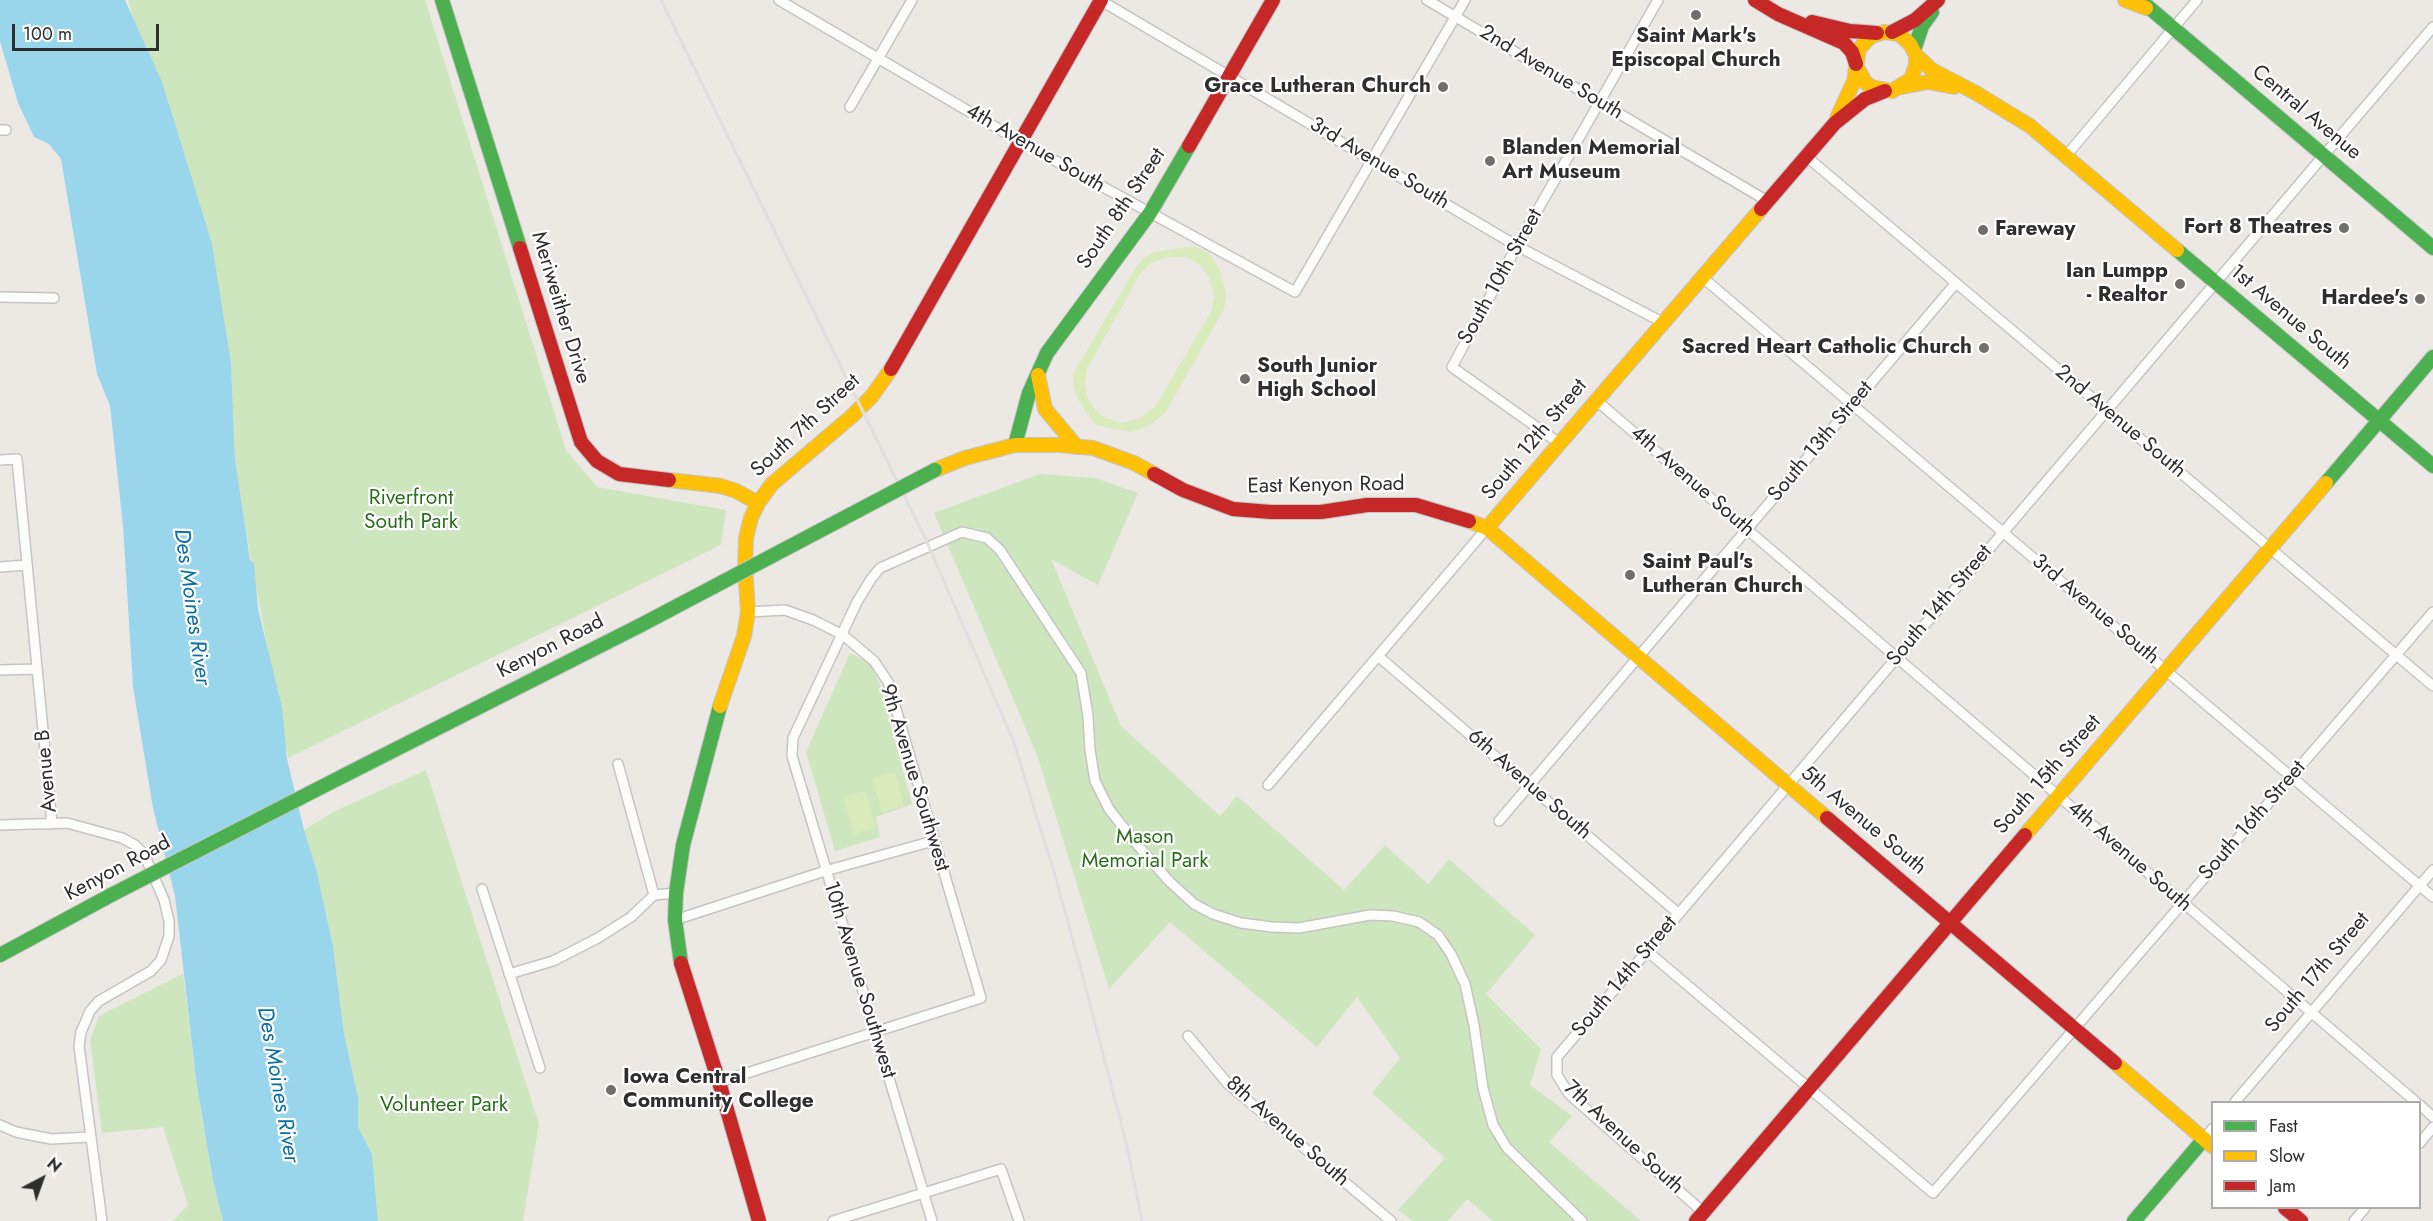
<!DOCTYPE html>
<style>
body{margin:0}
#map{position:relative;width:2433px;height:1221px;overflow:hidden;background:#ece8e4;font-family:Jost,sans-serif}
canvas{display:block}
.legend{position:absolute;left:2211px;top:1101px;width:210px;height:108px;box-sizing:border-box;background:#fff;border:2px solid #ababab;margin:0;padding:8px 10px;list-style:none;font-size:18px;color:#2e2e2e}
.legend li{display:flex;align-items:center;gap:12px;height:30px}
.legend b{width:30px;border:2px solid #ababab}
.north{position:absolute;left:12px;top:1149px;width:60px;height:60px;-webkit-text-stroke:4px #fff;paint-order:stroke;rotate:41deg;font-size:16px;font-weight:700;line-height:24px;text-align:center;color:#2e2e2e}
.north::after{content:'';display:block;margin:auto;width:21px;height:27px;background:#2e2e2e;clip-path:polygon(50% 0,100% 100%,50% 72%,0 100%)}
.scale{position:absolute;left:12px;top:24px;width:147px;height:27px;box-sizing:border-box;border:3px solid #2e2e2e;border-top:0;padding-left:8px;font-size:18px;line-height:21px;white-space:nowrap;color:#2e2e2e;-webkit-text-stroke:4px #fff;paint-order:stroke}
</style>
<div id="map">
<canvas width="2433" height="1221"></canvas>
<ul class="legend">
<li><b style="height:8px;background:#4caf50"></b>Fast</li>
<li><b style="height:8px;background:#ffc107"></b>Slow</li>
<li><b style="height:8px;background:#c62828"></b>Jam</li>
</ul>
<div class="north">N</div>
<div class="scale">100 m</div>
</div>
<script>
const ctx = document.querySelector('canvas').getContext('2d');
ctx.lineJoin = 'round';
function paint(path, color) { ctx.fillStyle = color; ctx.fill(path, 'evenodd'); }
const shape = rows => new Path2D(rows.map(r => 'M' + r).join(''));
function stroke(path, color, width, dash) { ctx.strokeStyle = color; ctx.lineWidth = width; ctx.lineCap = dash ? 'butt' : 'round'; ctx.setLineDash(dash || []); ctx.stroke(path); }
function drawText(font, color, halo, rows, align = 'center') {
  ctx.font = font + ' Jost,sans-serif'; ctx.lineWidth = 4.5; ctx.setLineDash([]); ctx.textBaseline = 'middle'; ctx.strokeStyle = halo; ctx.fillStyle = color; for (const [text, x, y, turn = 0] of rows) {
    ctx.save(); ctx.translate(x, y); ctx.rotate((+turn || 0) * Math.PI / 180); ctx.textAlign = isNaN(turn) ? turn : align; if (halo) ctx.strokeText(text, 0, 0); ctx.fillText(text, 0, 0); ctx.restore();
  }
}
const green = shape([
 [128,0,425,0,566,450,597,487,726,510,721,545,288,758,244,521,235,459,231,363],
 [1040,474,1095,478,1138,493,1098,585,1051,559,1121,726,1220,816,1237,796,1344,890,1385,845,1428,884,1449,859,1535,935,1486,994,1541,1049,1530,1085,1572,1116,1549,1142,1641,1221,1493,1221,1467,1199,1448,1221,1412,1221,1398,1210,1445,1158,1372,1093,1400,1058,1357,997,1317,1047,1170,922,1109,989,1037,755,934,513],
 [850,653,869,662,879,682,912,804,876,817,880,837,835,851,806,752],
 [426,770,539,1124,523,1221,378,1221,372,1154,358,1127,358,1097,344,1034,333,946,316,868,304,830,335,811],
 [183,974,196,1079,213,1181,223,1221,173,1221,188,1205,163,1127,102,1133,90,1040,99,1016]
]);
const pitch = shape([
 [1194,246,1210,254,1220,271,1226,293,1224,309,1166,412,1149,426,1130,432,1096,425,1083,408,1074,390,1073,374,1135,269,1143,259,1154,252],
 [1168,257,1187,257,1200,265,1210,279,1214,296,1211,312,1155,407,1140,418,1122,423,1105,418,1095,410,1087,397,1085,382,1087,369,1140,274,1151,263],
 [895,772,904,806,882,812,873,778],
 [865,791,876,827,854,834,843,797]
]);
const water = shape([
 [0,0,125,0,162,82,177,130,212,244,231,363,235,459,250,560,254,563,258,609,282,707,287,759,304,830,316,868,333,946,344,1034,358,1097,358,1127,372,1154,378,1221,223,1221,213,1181,196,1079,175,896,153,808,133,687,123,526,110,406,97,374,61,159,49,144,34,137,18,103,0,41]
]);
const street = shape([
 [779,0,1021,142,1295,292,1465,0],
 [1100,0,1517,246,1662,322],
 [1427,0,1769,202],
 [850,107,912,0],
 [0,130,6,130],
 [2066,156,2197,0],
 [1807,157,2433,686],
 [1702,277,2433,897],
 [0,297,54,298],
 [1596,400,2416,1102],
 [1559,443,1452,367,1517,246,1658,0],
 [0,460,17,459,52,824],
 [0,567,26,565],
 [1378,656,1679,914],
 [0,670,37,669],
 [618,764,654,895],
 [1268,785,1487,528],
 [1499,821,1956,283],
 [0,825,67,823,122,838,135,845,144,854,164,900,169,921,169,936,161,960,151,971,99,1001,90,1011,81,1032,79,1046,102,1221],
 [482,889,540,1068],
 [654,895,676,893],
 [675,920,825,871,933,841],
 [1647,951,1933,1193,2433,612],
 [509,974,553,961,598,938,631,917,654,895],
 [1188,1036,1228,1084,1391,1221],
 [719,1082,981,998,888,682,874,661,843,635,813,620,785,610,748,612],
 [2235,1102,2433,870],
 [2420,1105,2433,1117],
 [0,1125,16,1132,51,1139,90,1137],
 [2204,1139,2212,1129],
 [2420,1143,2433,1127],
 [1703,1212,1569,1094,1557,1075,1557,1057,2433,27],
 [833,1221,1001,1169,1019,1221],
 [932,1221,792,756,793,738,857,602,871,579,880,568,962,532,987,538,1000,550,1081,673,1088,716,1090,750,1095,781,1109,809,1134,841,1169,881,1194,904,1213,914,1241,923,1272,927,1299,928,1370,915,1393,916,1419,922,1438,935,1451,954,1465,984,1474,1025,1483,1088,1493,1125,1507,1148,1582,1221],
 [2354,1221,2365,1208]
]);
const fast = shape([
 [442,0,520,248],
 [2140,0,2433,248],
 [1914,50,1922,26,1932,12],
 [2177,250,2433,466],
 [1015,445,1029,393,1047,353,1150,213,1189,146],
 [2326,483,2433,357],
 [343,776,641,625],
 [0,955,113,894],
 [681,963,675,920,676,893,683,845,720,706],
 [2134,1221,2204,1139]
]);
const slow = shape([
 [2125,0,2146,8],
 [1916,55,1932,70,1976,93,2030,126,2177,250],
 [1902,87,1928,82,1954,87],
 [1837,118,1854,81,1859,49,1870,37,1884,32,1899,34,1910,44,1916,55,1916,65,1911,79,1892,91,1871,87,1865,82,1858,69],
 [1038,375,1045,409,1077,447],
 [935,470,965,458,1015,445,1059,445,1093,448,1134,463,1154,474],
 [669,480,721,486,736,491,758,503],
 [1469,521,1487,528,1827,818],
 [1487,528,1761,209],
 [720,706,744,636,748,612,745,565,746,538,751,518,758,503,772,484,852,416,872,396,891,369],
 [2025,835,2326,483],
 [2115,1063,2212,1146]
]);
const jam = shape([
 [1755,0,1778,14,1844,43,1852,52,1856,64],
 [1812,22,1850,31,1877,33],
 [1892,32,1915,20,1938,0],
 [1189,146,1273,0],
 [1761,209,1835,123,1865,99,1885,91],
 [520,248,581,442,597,461,619,474,669,480],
 [891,369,1101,0],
 [1154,474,1183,490,1233,509,1271,512,1321,512,1367,505,1416,505,1469,521],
 [1827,818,2115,1063],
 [681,963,719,1082,759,1221],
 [2285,1208,2301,1221],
 [1696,1221,2025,835]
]);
const rail = shape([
 [661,0,926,540,1013,740,1054,872,1079,962,1126,1142,1142,1221]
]);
const fastBridge = shape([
 [641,625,935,470],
 [113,894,343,776]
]);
const markers = [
 [1696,15,6,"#706f6e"],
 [1443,87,6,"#706f6e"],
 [1490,161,6,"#706f6e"],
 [2344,228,6,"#706f6e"],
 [1983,230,6,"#706f6e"],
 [2180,284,6,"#706f6e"],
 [2420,299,6,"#706f6e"],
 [1984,348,6,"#706f6e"],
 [1245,379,6,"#706f6e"],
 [1630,575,6,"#706f6e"],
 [611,1090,6,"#706f6e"]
];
const poiNames = [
 ["Saint Mark's",1696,37,"center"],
 ["Episcopal Church",1696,61,"center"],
 ["Grace Lutheran Church",1431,87],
 ["Blanden Memorial",1502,149,"left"],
 ["Art Museum",1502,173,"left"],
 ["Fort 8 Theatres",2332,228],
 ["Fareway",1995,230,"left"],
 ["Ian Lumpp",2168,272],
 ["- Realtor",2168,296],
 ["Hardee's",2408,299],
 ["Sacred Heart Catholic Church",1972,348],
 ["South Junior",1257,367,"left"],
 ["High School",1257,391,"left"],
 ["Saint Paul's",1642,563,"left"],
 ["Lutheran Church",1642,587,"left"],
 ["Iowa Central",623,1078,"left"],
 ["Community College",623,1102,"left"]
];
const streetNames = [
 ["2nd Avenue South",1551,73,31],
 ["Central Avenue",2306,113,40],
 ["4th Avenue South",1035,149,30],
 ["3rd Avenue South",1379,164,31],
 ["South 8th Street",1122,209,-56],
 ["South 10th Street",1501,277,-61],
 ["Meriweither Drive",560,308,73],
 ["1st Avenue South",2290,318,40],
 ["2nd Avenue South",2120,422,40],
 ["South 7th Street",806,426,-43],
 ["South 12th Street",1535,440,-50],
 ["South 13th Street",1821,442,-50],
 ["4th Avenue South",1692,482,41],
 ["East Kenyon Road",1326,486,-1],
 ["South 14th Street",1940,606,-50],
 ["3rd Avenue South",2095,610,40],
 ["Kenyon Road",551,647,-27],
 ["Avenue B",47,771,-95],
 ["South 15th Street",2048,775,-49],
 ["9th Avenue Southwest",914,778,73],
 ["6th Avenue South",1529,785,41],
 ["5th Avenue South",1863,821,40],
 ["South 16th Street",2253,821,-49],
 ["4th Avenue South",2129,857,41],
 ["Kenyon Road",118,869,-28],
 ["South 17th Street",2318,973,-50],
 ["South 14th Street",1625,977,-50],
 ["10th Avenue Southwest",859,980,73],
 ["8th Avenue South",1287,1132,41],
 ["7th Avenue South",1623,1138,43]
];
const parkNames = [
 ["Riverfront",411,499],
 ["South Park",411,523],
 ["Mason",1145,838],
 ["Memorial Park",1145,862],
 ["Volunteer Park",444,1106]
];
const waterNames = [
 ["Des Moines River",191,607,82],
 ["Des Moines River",277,1085,80]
];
paint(green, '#cee6be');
paint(pitch, '#d9eabb');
paint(water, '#99d6ec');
stroke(street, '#c5c4c5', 12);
stroke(fast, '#c5c4c5', 16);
stroke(slow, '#c5c4c5', 16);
stroke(jam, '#c5c4c5', 16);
stroke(street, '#fcfcfb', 9);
stroke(fast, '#4caf50', 14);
stroke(slow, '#ffc107', 14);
stroke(jam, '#c62828', 14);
stroke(rail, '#dfdfe1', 3);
stroke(fastBridge, '#c6c5c4', 16, []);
stroke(fastBridge, '#4caf50', 14);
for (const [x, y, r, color] of markers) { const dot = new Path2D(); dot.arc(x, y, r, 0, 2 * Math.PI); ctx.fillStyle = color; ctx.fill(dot); stroke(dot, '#fff', 2); }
drawText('bold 21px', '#2e2e2e', '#fff', poiNames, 'right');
drawText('21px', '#2e2e2e', '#fff', streetNames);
drawText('21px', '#2c6e1b', '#fff', parkNames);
drawText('italic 22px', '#0d6fa3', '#fff', waterNames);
</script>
